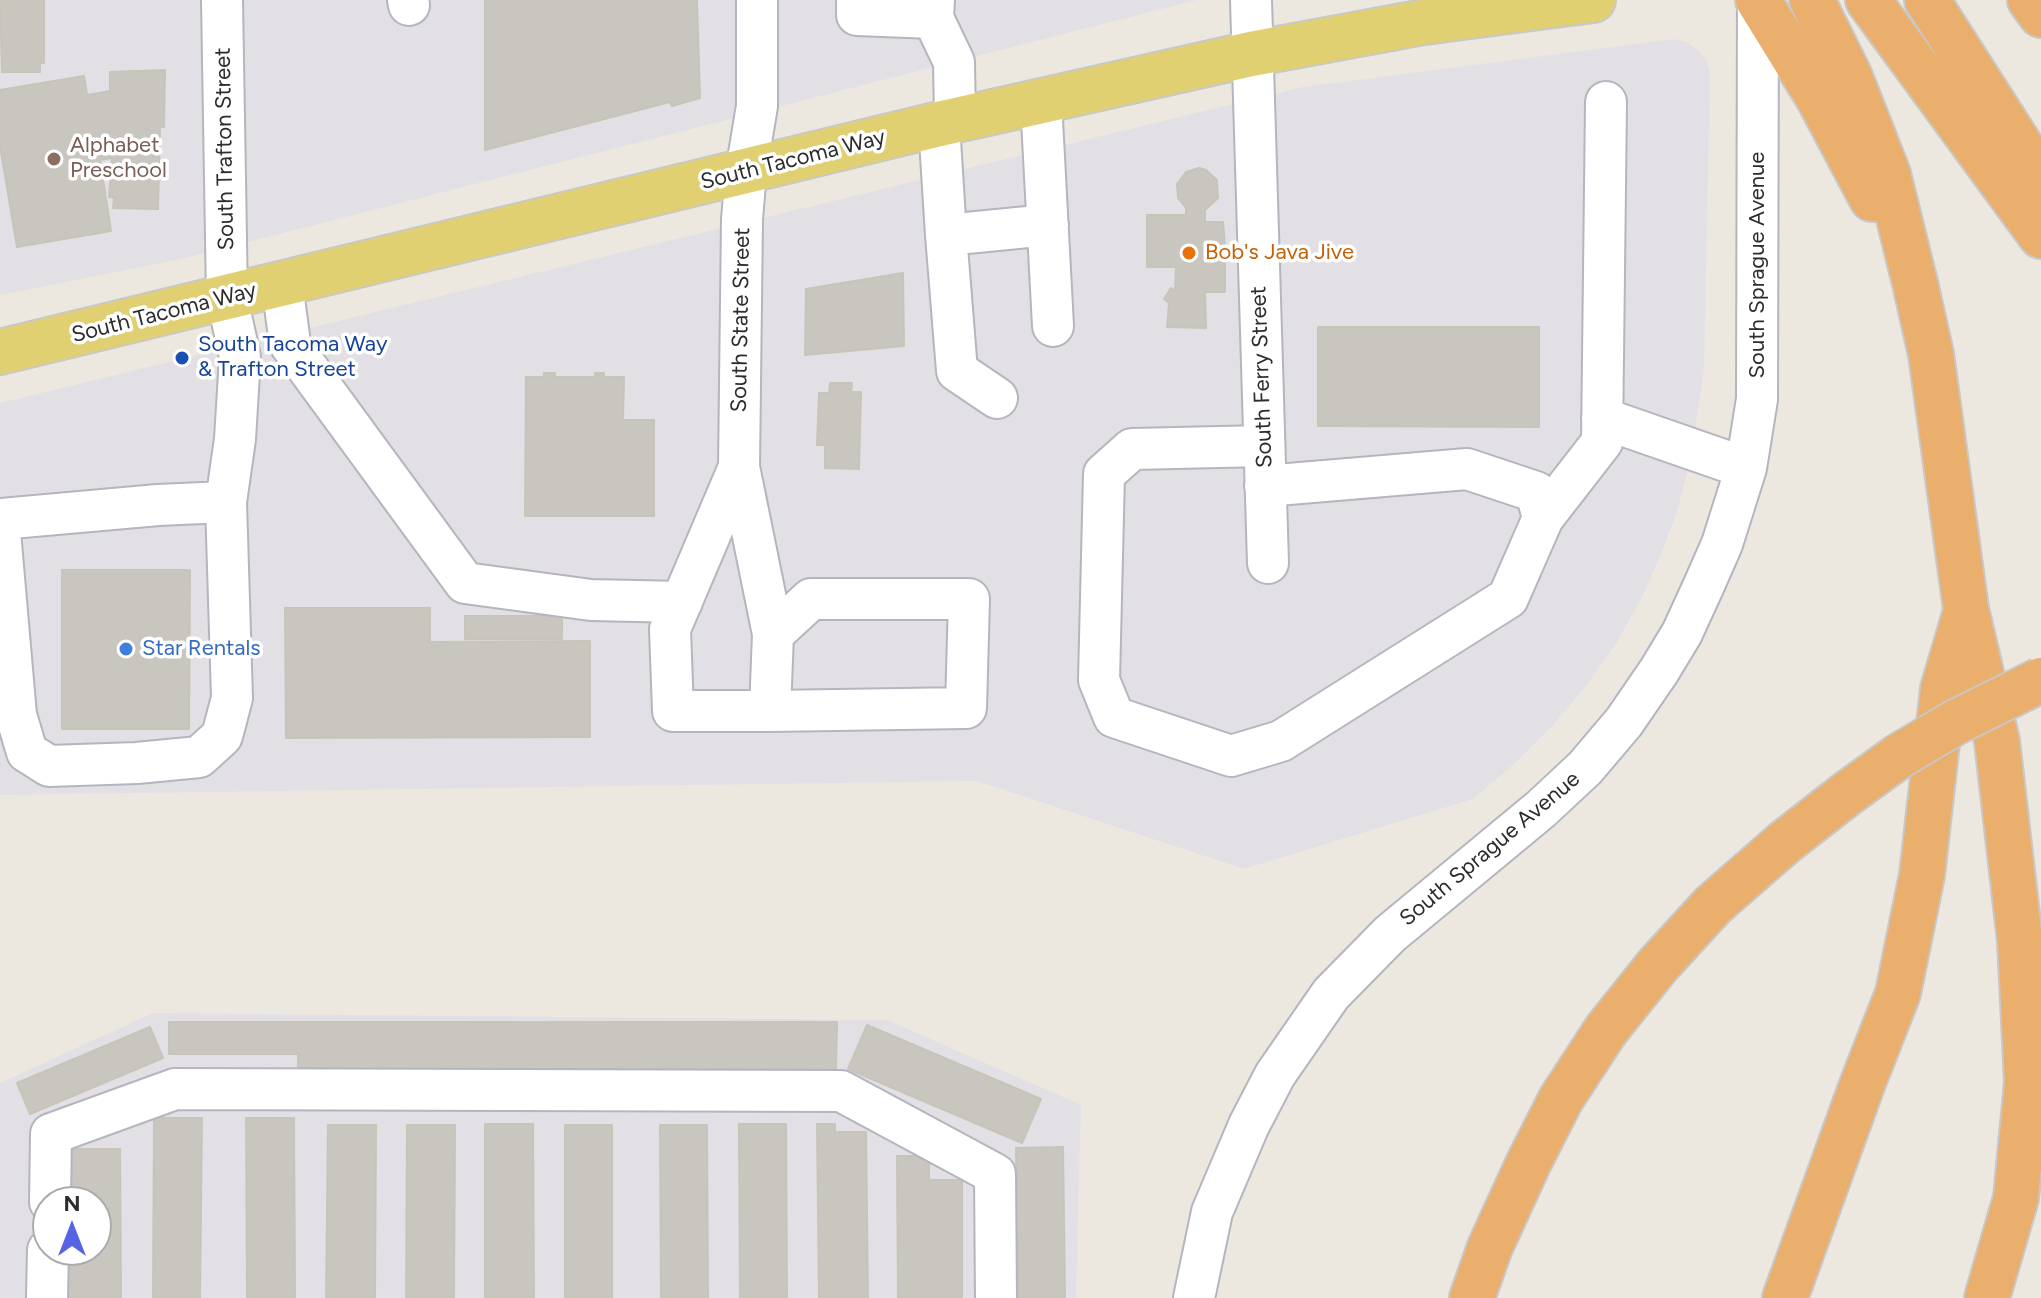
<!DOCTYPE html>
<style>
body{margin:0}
#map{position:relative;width:2041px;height:1298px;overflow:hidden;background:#ece8e0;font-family:Figtree,sans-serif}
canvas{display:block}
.north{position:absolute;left:32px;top:1186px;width:80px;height:80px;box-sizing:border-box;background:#fff;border:2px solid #ababab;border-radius:50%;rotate:0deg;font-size:22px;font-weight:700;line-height:32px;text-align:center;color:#2c2c2c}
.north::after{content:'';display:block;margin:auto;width:28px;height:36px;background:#5663e4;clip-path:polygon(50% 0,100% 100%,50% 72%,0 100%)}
</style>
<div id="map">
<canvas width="2041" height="1298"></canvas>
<div class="north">N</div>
</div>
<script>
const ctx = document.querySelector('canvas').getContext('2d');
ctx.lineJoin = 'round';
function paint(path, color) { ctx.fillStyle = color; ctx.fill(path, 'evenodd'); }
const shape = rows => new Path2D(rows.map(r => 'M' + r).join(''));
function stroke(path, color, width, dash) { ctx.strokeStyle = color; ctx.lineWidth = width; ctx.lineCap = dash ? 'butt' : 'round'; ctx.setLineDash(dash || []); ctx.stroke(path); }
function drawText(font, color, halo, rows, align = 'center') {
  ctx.font = font + ' Figtree,sans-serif'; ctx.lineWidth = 7; ctx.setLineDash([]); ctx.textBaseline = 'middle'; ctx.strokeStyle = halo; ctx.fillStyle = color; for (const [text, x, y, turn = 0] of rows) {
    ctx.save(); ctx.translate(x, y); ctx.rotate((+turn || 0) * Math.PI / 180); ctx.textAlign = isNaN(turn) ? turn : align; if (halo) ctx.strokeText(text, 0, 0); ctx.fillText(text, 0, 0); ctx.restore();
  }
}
const industrial = shape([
 [0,0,1197,0,181,259,0,295],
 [1674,39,1688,43,1699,51,1707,62,1710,75,1704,369,1690,462,1678,508,1662,552,1643,595,1617,642,1586,686,1552,726,1514,764,1473,799,1244,869,977,781,0,795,0,403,1303,87],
 [153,1013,887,1020,1081,1105,1076,1298,0,1298,0,1083],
 [48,1202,96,1202,96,1250,48,1250]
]);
const building = shape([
 [0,0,44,0,44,63,40,63,40,72,2,72,0,0],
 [485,0,697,0,700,98,672,106,670,102,485,150,485,0],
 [165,70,164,127,160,127,158,209,113,208,114,198,109,197,112,158,100,160,111,231,17,247,0,146,0,90,84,76,87,95,110,91,110,72,165,70],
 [1199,168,1206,170,1217,180,1218,198,1205,210,1205,222,1223,222,1225,246,1231,246,1232,259,1225,259,1225,292,1205,292,1206,328,1167,327,1169,303,1164,299,1171,288,1175,291,1176,267,1147,267,1147,215,1186,215,1186,208,1178,198,1177,184,1186,172,1199,168],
 [903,273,904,346,805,355,806,289,903,273],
 [1318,327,1539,327,1539,427,1318,426,1318,327],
 [544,373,555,373,555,377,595,377,595,373,604,373,604,377,624,377,623,420,654,420,654,516,525,516,526,377,544,377,544,373],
 [830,383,852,383,851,392,861,392,859,469,825,468,825,445,817,445,819,393,829,393,830,383],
 [62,570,190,570,189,729,62,729,62,570],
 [285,608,430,608,430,642,590,641,590,737,286,738,285,608],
 [465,616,562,616,562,639,465,639,465,616],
 [169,1022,837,1022,836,1069,298,1069,298,1054,169,1054,169,1022],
 [867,1025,1041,1099,1022,1143,848,1069,867,1025],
 [150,1027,163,1058,30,1114,17,1083,150,1027],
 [154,1118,202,1118,200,1298,153,1298,154,1118],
 [246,1118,294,1118,295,1298,247,1298,246,1118],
 [485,1124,533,1124,534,1298,485,1298,485,1124],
 [739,1124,786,1124,787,1298,740,1298,739,1124],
 [817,1124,835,1124,835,1132,866,1132,868,1298,819,1298,817,1124],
 [328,1125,376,1125,375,1298,326,1298,328,1125],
 [407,1125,455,1125,454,1298,406,1298,407,1125],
 [565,1125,612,1125,612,1298,565,1298,565,1125],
 [660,1125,707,1125,708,1298,661,1298,660,1125],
 [1063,1147,1065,1298,1018,1298,1016,1148,1063,1147],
 [64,1149,120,1149,121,1298,65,1298,65,1250,96,1250,96,1202,65,1202,64,1149],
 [897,1156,929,1156,929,1180,962,1180,962,1298,898,1298,897,1156]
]);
const minor = shape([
 [222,0,227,298,240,357,235,439,226,502],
 [408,0,409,5],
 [857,0,857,15,933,18],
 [934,0,933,18,954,62,955,120],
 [1251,0,1268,563],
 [1041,101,1053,326],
 [939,124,946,235],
 [282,284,290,344,465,583,591,600,682,602],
 [997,398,957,371,946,235,1048,225],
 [1602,418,1746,468],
 [1264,446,1132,449,1104,474,1099,680,1114,717,1231,756,1281,741,1508,598,1543,518,1536,492,1467,469,1265,486],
 [739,467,670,629,673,711,770,711,773,634,739,467,742,219,746,172,757,106,757,0],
 [1543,518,1602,442,1606,102],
 [0,519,158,505,226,502,232,698,222,736,199,757,137,763,49,766,27,752,16,715,0,532],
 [770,711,966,708,969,599,811,599,773,634],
 [50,1202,51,1134,175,1089,841,1091,995,1174,996,1298],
 [47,1298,48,1250],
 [1194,1298,1212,1212,1249,1125,1275,1075,1331,994,1390,934,1541,809,1585,768,1624,722,1659,671,1682,633,1704,585,1722,544,1746,468,1757,399,1758,0]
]);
const major = shape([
 [0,352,939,124,1251,54,1424,22,1593,0]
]);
const highway = shape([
 [1758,0,1819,99,1872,199],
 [1812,0,1850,77,1888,174,1915,283,1931,354,1966,609,1997,741,2020,941,2027,1082,2016,1198,1987,1298],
 [1868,0,2041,236],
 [1927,0,2041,178],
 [2030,0,2041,15],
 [1472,1298,1490,1247,1529,1162,1561,1099,1606,1030,1658,965,1713,905,1785,842,1848,793],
 [1785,1298,1862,1085,1898,993,1922,875,1943,689,1966,611]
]);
const highwayBridge = shape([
 [1848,793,1899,756,1956,722,2041,680]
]);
const markers = [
 [54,159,8,"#8d6e63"],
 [1189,253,8,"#e8710a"],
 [182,358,8,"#1a4fb4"],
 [126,649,8,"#3f7fe0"]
];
const educationNames = [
 ["Alphabet",70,146],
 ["Preschool",70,171]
];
const streetNames = [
 ["South Trafton Street",225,149,-91],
 ["South Tacoma Way",793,160,-14],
 ["South Sprague Avenue",1758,265,-90],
 ["South Tacoma Way",164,313,-14],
 ["South State Street",741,320,-89],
 ["South Ferry Street",1262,377,-92],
 ["South Sprague Avenue",1490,849,-40]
];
const foodNames = [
 ["Bob's Java Jive",1205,253]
];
const transitNames = [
 ["South Tacoma Way",198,345],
 ["& Trafton Street",198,370]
];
const shopNames = [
 ["Star Rentals",142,649]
];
paint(industrial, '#e2e0e5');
paint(building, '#c8c6be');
stroke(building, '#c7c4ba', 2);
stroke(minor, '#b4b5be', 44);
stroke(major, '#c8c8c8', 48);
stroke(highway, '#c8c8c8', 48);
stroke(minor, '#fff', 40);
stroke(major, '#e0d072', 44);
stroke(highway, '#eaaf6d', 44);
stroke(highwayBridge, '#c8c8c8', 48, []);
stroke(highwayBridge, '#eaaf6d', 44);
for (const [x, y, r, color] of markers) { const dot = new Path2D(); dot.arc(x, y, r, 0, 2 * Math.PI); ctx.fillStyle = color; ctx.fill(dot); stroke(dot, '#fff', 3); }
drawText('22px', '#785e54', '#fff', educationNames, 'left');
drawText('22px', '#2c2c2c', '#fff', streetNames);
drawText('22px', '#c56008', '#fff', foodNames, 'left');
drawText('22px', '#164399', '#fff', transitNames, 'left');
drawText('22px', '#366cbe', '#fff', shopNames, 'left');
</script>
